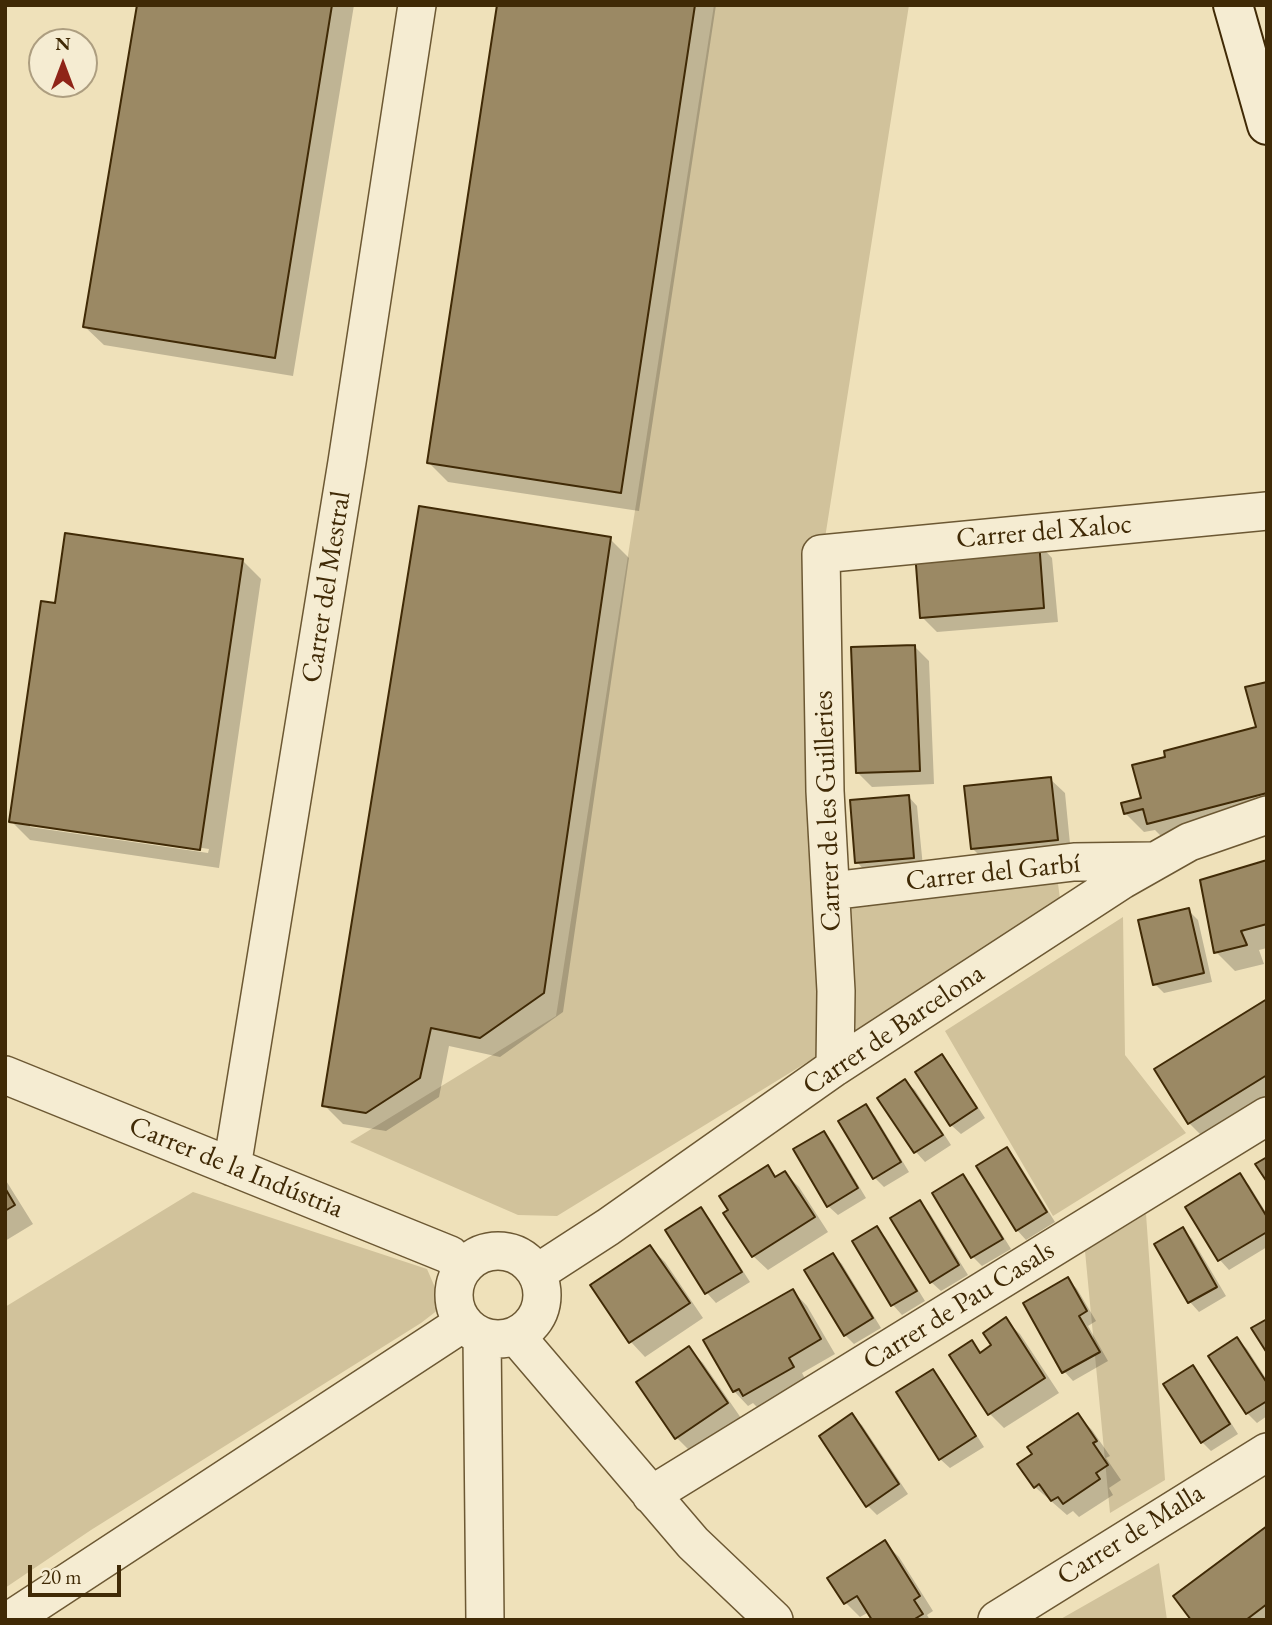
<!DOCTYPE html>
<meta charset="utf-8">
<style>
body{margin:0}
#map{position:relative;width:1272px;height:1625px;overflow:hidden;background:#efe1ba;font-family:"EB Garamond",serif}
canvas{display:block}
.frame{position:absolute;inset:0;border:7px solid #402a06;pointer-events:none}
.north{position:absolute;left:28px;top:28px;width:70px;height:70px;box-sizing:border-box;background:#f5ecd2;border:2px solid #ad9e80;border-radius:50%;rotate:0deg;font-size:19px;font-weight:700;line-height:28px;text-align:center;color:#402a06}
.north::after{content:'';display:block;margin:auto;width:24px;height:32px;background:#8f2418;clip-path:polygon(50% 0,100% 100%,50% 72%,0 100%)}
.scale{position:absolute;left:28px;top:1565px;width:93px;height:32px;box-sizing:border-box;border:4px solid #402a06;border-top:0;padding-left:9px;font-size:21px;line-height:24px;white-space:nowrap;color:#402a06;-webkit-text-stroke:5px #f5ecd2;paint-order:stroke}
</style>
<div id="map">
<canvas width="1272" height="1625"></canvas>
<div class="frame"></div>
<div class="north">N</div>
<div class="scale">20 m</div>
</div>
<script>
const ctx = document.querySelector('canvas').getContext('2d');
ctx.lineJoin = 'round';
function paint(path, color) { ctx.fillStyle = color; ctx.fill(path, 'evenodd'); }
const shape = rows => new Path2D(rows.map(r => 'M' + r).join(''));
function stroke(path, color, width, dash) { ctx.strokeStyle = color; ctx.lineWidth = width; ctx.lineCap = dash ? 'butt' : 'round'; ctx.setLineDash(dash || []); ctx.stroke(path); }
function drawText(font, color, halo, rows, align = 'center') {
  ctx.font = font + ' "EB Garamond",serif'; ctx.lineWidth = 5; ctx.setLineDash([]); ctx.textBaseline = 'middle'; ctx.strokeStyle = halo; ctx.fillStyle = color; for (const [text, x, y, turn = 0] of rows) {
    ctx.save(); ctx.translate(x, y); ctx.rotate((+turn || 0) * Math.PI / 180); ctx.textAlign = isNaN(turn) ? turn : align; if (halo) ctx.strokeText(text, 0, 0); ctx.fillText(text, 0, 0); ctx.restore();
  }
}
const green = shape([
 [714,5,909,5,825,538,809,540,816,884,827,1050,557,1216,518,1215,350,1142,556,1016],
 [1057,876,1060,899,856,1035,847,900],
 [1123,917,1125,1055,1186,1133,1053,1216,945,1031],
 [193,1192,427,1269,443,1306,421,1323,91,1530,5,1588,5,1307],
 [1146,1214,1165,1480,1110,1513,1085,1251],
 [1159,1563,1167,1620,1059,1620]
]);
const shadow = shape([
 [138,5,354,5,293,376,104,345,84,326],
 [499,5,716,5,639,511,448,482,429,463],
 [610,539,629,558,563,1012,500,1057,449,1046,439,1097,386,1131,343,1124,324,1105],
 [1038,543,1052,558,1058,622,937,632,922,617],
 [242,560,261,579,219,868,30,840,11,821,57,605],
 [30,823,209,849,208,853,30,827],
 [914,646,929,661,934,784,872,787,857,772],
 [1267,683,1267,816,1168,843,1155,830,1144,832,1125,813,1143,799,1258,728],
 [1050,779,1065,793,1071,854,987,863,973,849],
 [908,796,917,806,923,867,866,872,857,862],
 [1267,862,1267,948,1259,950,1264,964,1235,971,1216,952],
 [1188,910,1198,920,1212,982,1164,993,1155,984],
 [1267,1001,1267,1098,1203,1137,1189,1123],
 [942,1056,951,1066,985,1118,961,1134,951,1125],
 [905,1081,915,1090,951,1145,925,1162,916,1152,880,1098],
 [865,1107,875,1116,909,1172,884,1187,875,1178],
 [823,1133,833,1143,866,1198,838,1215,828,1206],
 [1007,1150,1016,1159,1055,1222,1026,1240,1017,1230],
 [768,1167,778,1178,785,1173,799,1187,828,1232,768,1270,753,1256],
 [963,1176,972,1186,1011,1249,982,1266,973,1257],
 [1239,1176,1249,1185,1267,1214,1267,1247,1229,1270,1220,1260,1187,1207],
 [5,1179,33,1224,5,1241],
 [920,1202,929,1212,968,1275,941,1291,931,1282],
 [701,1209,710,1219,750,1282,716,1303,707,1293,667,1230],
 [877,1228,886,1238,925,1301,902,1315,893,1305,854,1242],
 [1182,1229,1192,1239,1226,1296,1199,1312,1190,1302,1156,1245],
 [650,1247,665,1262,703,1318,645,1357,631,1342,593,1285],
 [833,1255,842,1264,881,1328,854,1344,845,1335],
 [1068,1279,1077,1289,1096,1321,1088,1326,1108,1361,1073,1381,1064,1371],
 [793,1291,807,1306,835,1354,802,1373,807,1382,759,1409,753,1403,748,1406,734,1391],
 [1005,1320,1020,1334,1059,1393,1004,1428,990,1414,951,1355,971,1342,982,1353,994,1345],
 [1237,1339,1247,1349,1267,1380,1267,1416,1257,1423,1247,1413,1211,1356],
 [689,1349,703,1363,741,1418,691,1452,677,1438,639,1383],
 [1193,1368,1202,1377,1238,1434,1211,1451,1202,1442],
 [933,1372,942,1381,984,1447,950,1468,940,1459],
 [1078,1415,1092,1430,1110,1456,1106,1458,1121,1480,1109,1488,1113,1495,1079,1517,1073,1511,1067,1515,1035,1487,1034,1455],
 [852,1416,862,1425,908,1494,877,1515,867,1505],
 [1267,1528,1267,1620,1193,1620],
 [885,1543,899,1557,933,1611,927,1615,930,1620,874,1620,869,1612,860,1617,846,1603]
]);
const building = shape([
 [137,5,332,5,275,358,83,327,137,5],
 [497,5,695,5,621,493,427,463,497,5],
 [419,506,611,537,544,993,480,1038,431,1028,420,1078,366,1113,322,1106,419,506],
 [65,533,243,559,200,850,9,822,41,601,55,603,65,533],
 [1039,541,1044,608,920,618,915,552,1039,541],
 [915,645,920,771,856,773,851,647,915,645],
 [1267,682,1267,793,1147,824,1143,809,1124,814,1121,803,1141,798,1132,765,1165,757,1164,751,1256,727,1245,687,1267,682],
 [1051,777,1058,840,971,849,964,786,1051,777],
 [909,795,914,858,855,863,850,800,909,795],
 [1267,860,1267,924,1241,931,1247,945,1214,953,1200,880,1267,860],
 [1189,908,1204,973,1153,985,1138,920,1189,908],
 [1267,999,1267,1075,1188,1124,1154,1069,1267,999],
 [942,1054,977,1108,950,1126,915,1072,942,1054],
 [905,1079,943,1135,914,1153,877,1098,905,1079],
 [866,1104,901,1162,873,1179,838,1121,866,1104],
 [824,1131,858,1188,827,1207,793,1149,824,1131],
 [1007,1147,1047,1212,1016,1231,976,1166,1007,1147],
 [1267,1157,1267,1182,1255,1164,1267,1157],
 [768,1165,775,1177,785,1171,815,1217,752,1257,723,1213,728,1210,719,1196,768,1165],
 [1240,1173,1267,1217,1267,1232,1218,1261,1185,1207,1240,1173],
 [963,1174,1003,1239,971,1258,932,1193,963,1174],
 [5,1188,15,1205,5,1211,5,1188],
 [920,1200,959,1265,930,1283,890,1218,920,1200],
 [701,1207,742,1272,705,1294,665,1230,701,1207],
 [877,1226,917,1291,891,1306,852,1241,877,1226],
 [1183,1227,1217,1287,1188,1303,1154,1244,1183,1227],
 [650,1245,690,1303,629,1343,590,1285,650,1245],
 [833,1253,873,1318,844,1336,804,1270,833,1253],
 [1068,1277,1087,1311,1079,1316,1100,1352,1062,1373,1023,1303,1068,1277],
 [793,1289,821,1339,789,1358,794,1367,743,1396,739,1389,733,1392,703,1340,793,1289],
 [1006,1317,1045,1378,988,1415,949,1355,972,1340,980,1353,991,1345,983,1333,1006,1317],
 [1267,1319,1267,1353,1251,1328,1267,1319],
 [1237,1337,1267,1383,1267,1401,1246,1414,1208,1356,1237,1337],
 [689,1346,728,1403,675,1439,636,1382,689,1346],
 [1193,1365,1230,1424,1201,1443,1163,1384,1193,1365],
 [933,1369,976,1436,939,1460,896,1392,933,1369],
 [852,1413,899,1484,866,1507,819,1436,852,1413],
 [1078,1413,1097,1441,1093,1443,1108,1465,1096,1473,1100,1479,1063,1504,1058,1497,1051,1501,1039,1484,1034,1488,1017,1464,1032,1454,1027,1447,1078,1413],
 [1267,1526,1267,1604,1246,1620,1191,1620,1173,1596,1267,1526],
 [885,1540,920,1596,914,1600,923,1614,913,1620,872,1620,857,1596,844,1604,827,1578,885,1540]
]);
const street = shape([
 [831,891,1074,862,1151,861],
 [835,1067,836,991,825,791,821,554,1267,511],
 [5,1075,450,1255,462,1269],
 [232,1167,347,462,417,5],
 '454 1295a44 44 0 1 1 88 0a44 44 0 1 1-88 0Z',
 [537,1273,608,1227,835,1067,1122,880,1189,842,1267,815],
 [482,1336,485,1620],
 [516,1336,693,1543,774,1620],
 [651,1495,1267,1116],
 [10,1620,463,1323],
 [997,1620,1267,1452]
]);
const secondary = shape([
 [1233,5,1267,125]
]);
const streetNames = [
 ["Carrer del Xaloc",1044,532,-5],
 ["Carrer del Mestral",327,587,-81],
 ["Carrer de les Guilleries",828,811,-92],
 ["Carrer del Garbí",993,873,-6],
 ["Carrer de Barcelona",894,1030,-34],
 ["Carrer de la Indústria",236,1168,22],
 ["Carrer de Pau Casals",959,1306,-32],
 ["Carrer de Malla",1131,1535,-32]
];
paint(green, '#d1c29b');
paint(shadow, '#0003');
paint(building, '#9b8964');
stroke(building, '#402a06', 2);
stroke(street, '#6c5833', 40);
stroke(secondary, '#402a06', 42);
stroke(street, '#f5ecd2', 37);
stroke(secondary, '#f5ecd2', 38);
drawText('28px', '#402a06', '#f5ecd2', streetNames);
</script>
